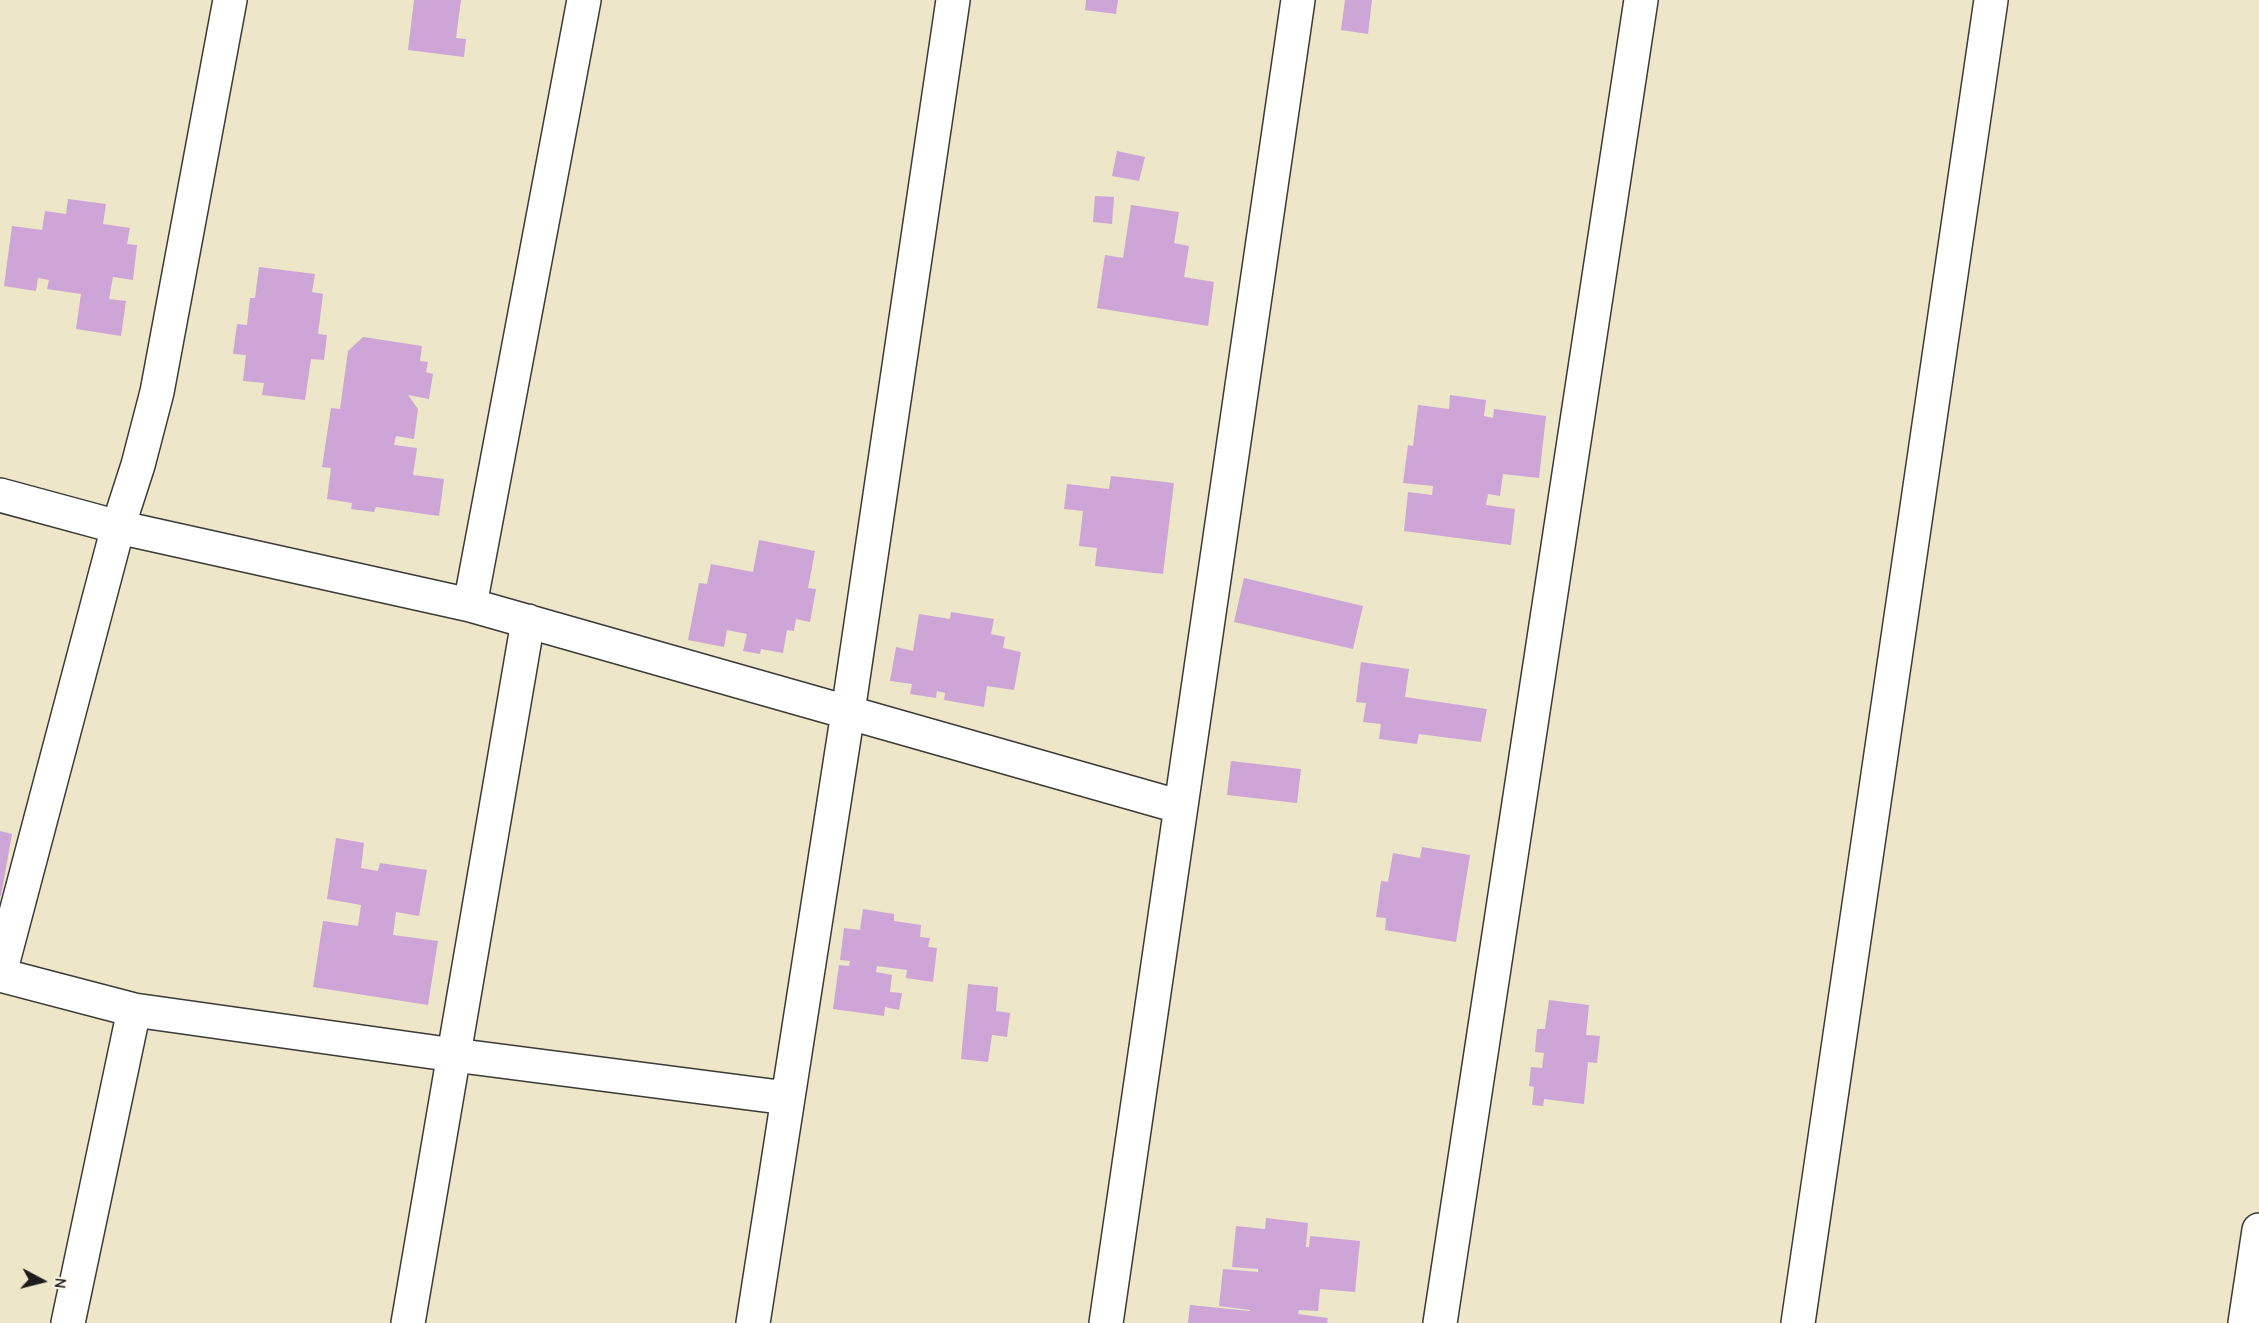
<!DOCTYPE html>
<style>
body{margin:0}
#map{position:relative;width:2259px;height:1323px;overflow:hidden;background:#ede6c8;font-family:"Comic Neue",sans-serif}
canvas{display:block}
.north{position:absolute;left:12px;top:1251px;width:60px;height:60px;-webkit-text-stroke:4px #fcf5e5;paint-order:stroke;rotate:97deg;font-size:16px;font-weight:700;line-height:24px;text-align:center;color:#1c1c1c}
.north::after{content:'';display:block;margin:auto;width:21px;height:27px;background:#1c1c1c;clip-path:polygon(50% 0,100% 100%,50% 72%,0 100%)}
</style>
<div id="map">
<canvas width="2259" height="1323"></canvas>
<div class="north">N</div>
</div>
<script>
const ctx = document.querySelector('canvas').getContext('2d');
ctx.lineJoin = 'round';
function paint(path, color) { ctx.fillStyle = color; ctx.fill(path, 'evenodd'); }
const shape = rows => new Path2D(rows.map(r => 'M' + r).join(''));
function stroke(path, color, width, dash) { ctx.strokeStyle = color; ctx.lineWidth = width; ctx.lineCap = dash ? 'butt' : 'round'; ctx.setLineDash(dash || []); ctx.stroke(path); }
const building = shape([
 [414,0,461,0,456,38,466,39,464,57,408,50],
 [1086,0,1118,0,1116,14,1085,10],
 [1345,0,1372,0,1368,34,1341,30],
 [1117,151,1145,157,1139,181,1112,176],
 [1095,196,1114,197,1112,224,1093,222],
 [68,199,106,204,103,224,130,228,127,244,137,245,133,280,113,277,109,299,126,301,121,336,76,329,81,294,47,289,49,280,38,278,36,291,4,286,12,226,42,230,45,211,66,214],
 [1131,205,1179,212,1174,243,1189,246,1184,277,1214,282,1208,326,1097,308,1105,255,1123,258],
 [259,267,315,274,312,292,323,294,318,334,327,335,324,360,311,359,305,400,262,395,264,383,243,381,246,355,233,354,237,324,247,325,250,298,255,298],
 [363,337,422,346,420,361,428,362,426,372,433,374,429,399,408,395,418,409,414,439,396,436,394,445,417,448,413,475,444,479,439,516,376,507,374,512,351,509,352,503,327,499,331,468,322,467,331,408,340,409,348,351],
 [1450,395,1486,400,1484,416,1493,418,1494,409,1546,416,1539,478,1503,474,1500,496,1488,494,1486,505,1515,509,1511,545,1404,531,1408,492,1432,495,1433,486,1403,483,1408,445,1413,446,1418,405,1449,409],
 [1111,476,1174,483,1163,574,1095,566,1097,548,1079,546,1083,511,1064,509,1067,484,1109,489],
 [759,540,815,551,808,588,816,589,810,622,796,619,794,631,787,630,783,653,761,649,760,654,743,651,747,634,727,630,724,647,688,640,699,583,707,584,711,564,753,572],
 [1244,578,1363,606,1353,649,1234,622],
 [951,612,994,619,991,634,1005,637,1003,648,1021,652,1014,690,987,686,984,707,944,700,945,693,937,691,936,698,910,694,912,684,890,681,896,647,913,651,919,614,950,619],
 [1361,662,1409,669,1405,697,1487,709,1481,742,1419,734,1417,744,1379,739,1381,724,1363,722,1366,703,1356,702],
 [1231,761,1301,769,1297,803,1227,795],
 [0,831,12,834,1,896,0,896],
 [336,838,364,843,361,868,378,871,380,863,427,870,419,916,396,912,393,935,438,941,428,1005,313,987,323,921,358,926,361,905,327,899],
 [1422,847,1470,855,1456,942,1385,930,1386,918,1376,917,1381,881,1388,882,1393,853,1420,858],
 [863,909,894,914,894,921,921,925,920,937,930,938,928,947,937,948,933,982,906,978,907,970,877,966,876,972,892,975,890,992,902,993,899,1010,885,1007,884,1016,833,1009,839,965,849,966,850,961,840,960,844,928,860,930],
 [968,984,998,987,996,1011,1010,1013,1007,1037,992,1035,988,1062,961,1059],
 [1549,1000,1589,1005,1586,1035,1600,1036,1597,1063,1588,1062,1584,1104,1544,1099,1543,1106,1532,1105,1534,1087,1529,1086,1531,1067,1542,1068,1544,1053,1535,1052,1537,1029,1545,1029],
 [1266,1218,1308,1223,1306,1247,1309,1247,1310,1236,1360,1241,1355,1292,1320,1289,1318,1311,1299,1310,1298,1314,1328,1318,1327,1323,1188,1323,1190,1305,1250,1311,1250,1310,1219,1306,1223,1269,1258,1272,1258,1269,1232,1267,1236,1226,1265,1229]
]);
const minor = shape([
 [0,495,118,527,470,605,1181,807],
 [470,605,584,0],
 [0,973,118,527,138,465,157,392,230,0],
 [0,975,134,1010,454,1055,787,1098],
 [68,1323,134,1010],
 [408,1323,528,621],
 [753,1323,848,712,953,0],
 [1106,1323,1298,0],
 [1440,1323,1641,0],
 [1798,1323,1991,0]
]);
const major = shape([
 [2245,1323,2259,1230]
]);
paint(building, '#cda5d7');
stroke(minor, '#3b3a36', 36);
stroke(major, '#3b3a36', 36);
stroke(minor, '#fff', 33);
stroke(major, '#fff', 33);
</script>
